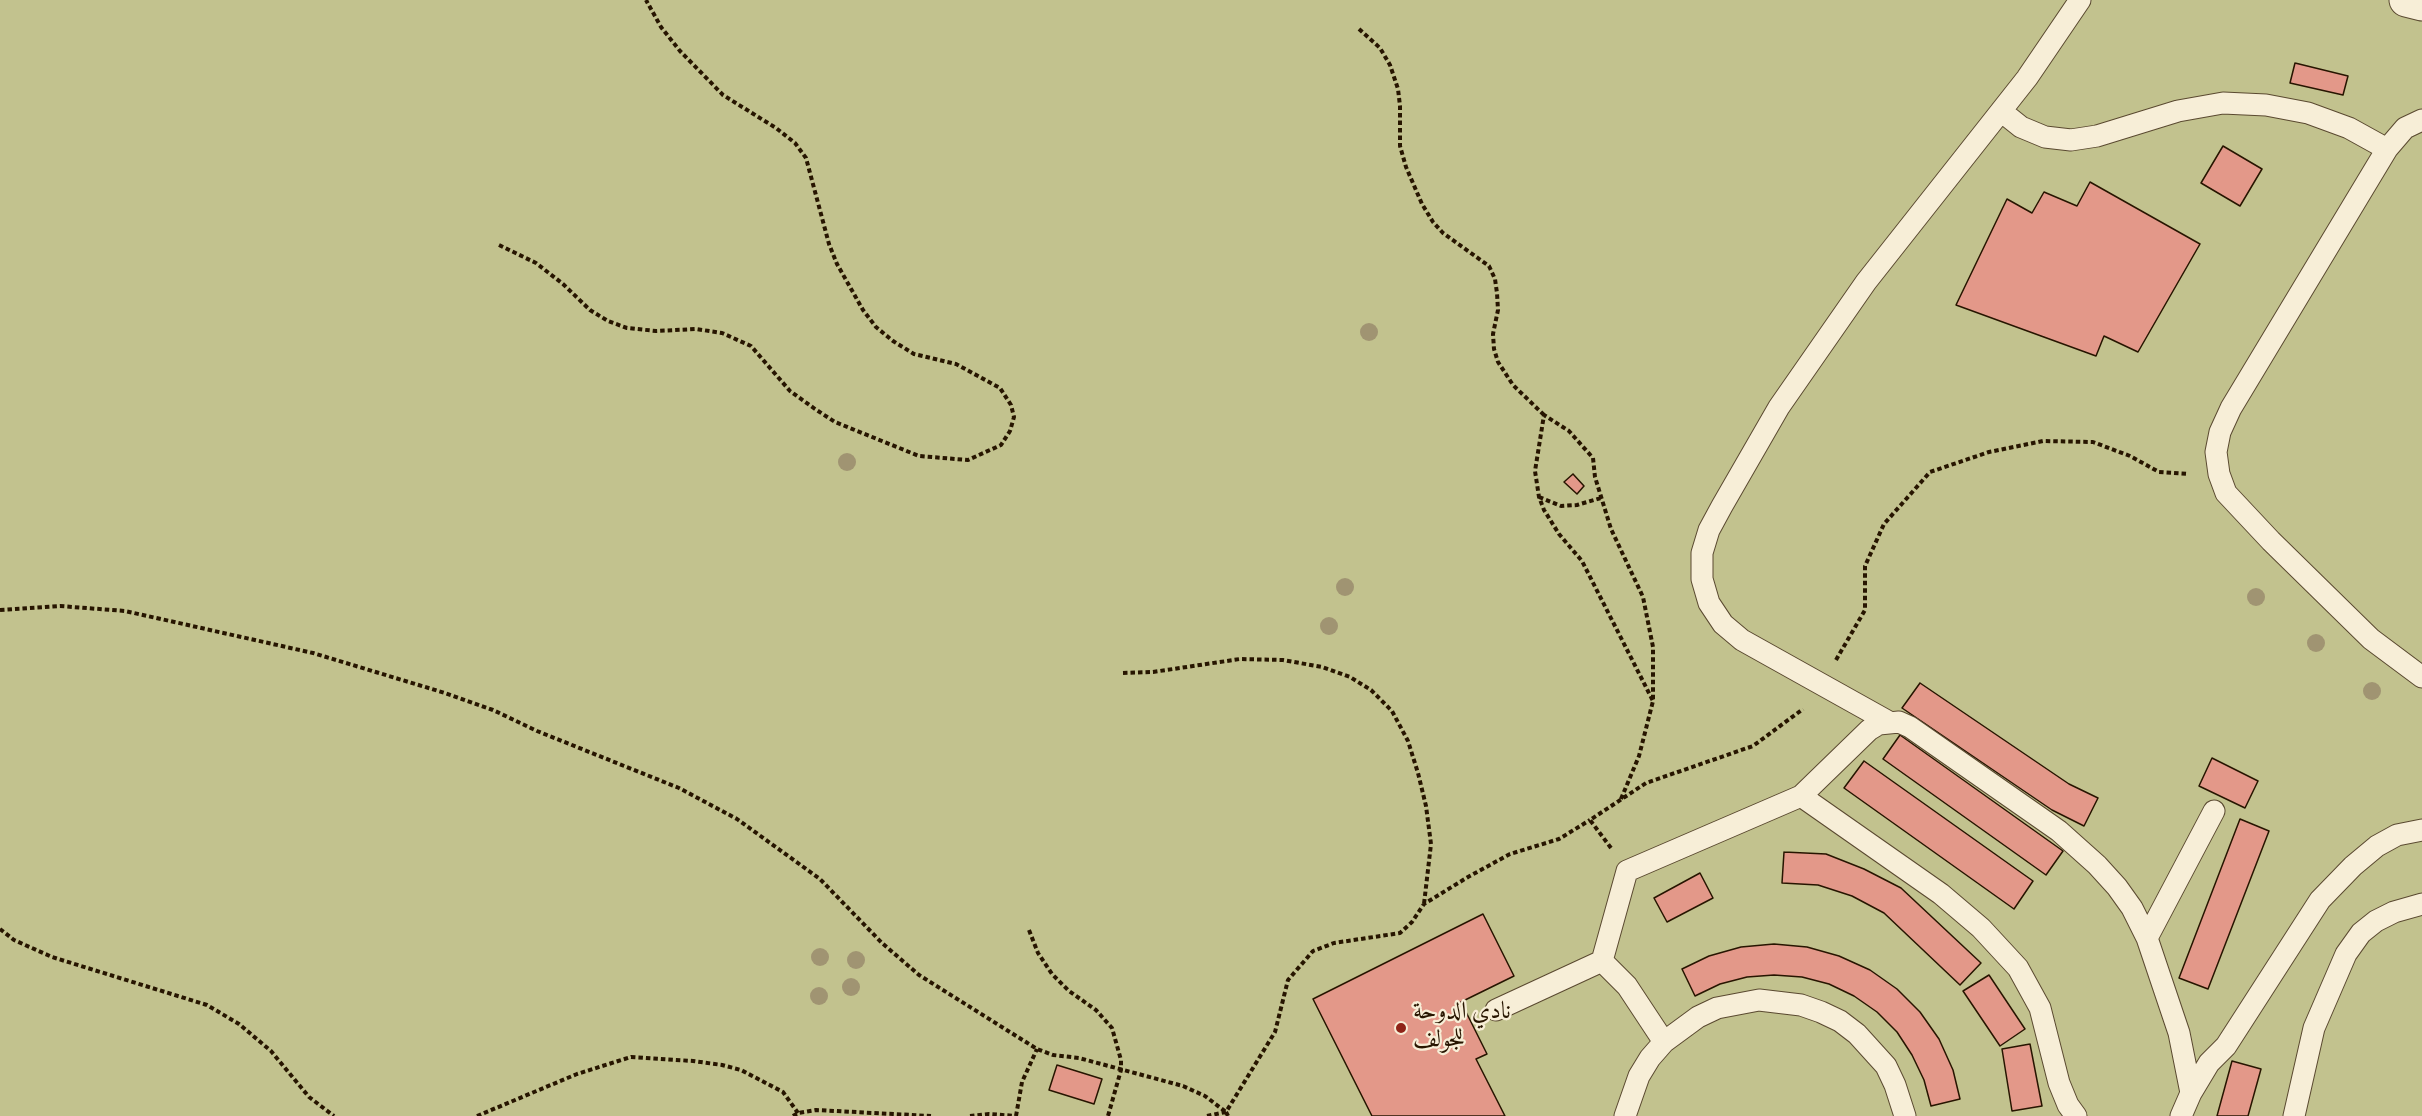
<!DOCTYPE html>
<meta charset="utf-8">
<style>
body{margin:0}
canvas{display:block;background:#f3e5c1}
</style>
<canvas width="2422" height="1116"></canvas>
<script>
const ctx = document.querySelector('canvas').getContext('2d');
ctx.lineJoin = 'round';
function paint(path, color) { ctx.fillStyle = color; ctx.fill(path, 'evenodd'); }
const shape = rows => new Path2D(rows.map(r => 'M' + r).join(''));
function stroke(path, color, width, dash) { ctx.strokeStyle = color; ctx.lineWidth = width; ctx.lineCap = dash ? 'butt' : 'round'; ctx.setLineDash(dash || []); ctx.stroke(path); }
function drawText(font, color, halo, rows, align = 'center') {
  ctx.font = font + ' "Sorts Mill Goudy",Amiri,serif'; ctx.lineWidth = 4.5; ctx.setLineDash([]); ctx.textBaseline = 'middle'; ctx.strokeStyle = halo; ctx.fillStyle = color; for (const [text, x, y, turn = 0] of rows) {
    ctx.save(); ctx.translate(x, y); ctx.rotate((+turn || 0) * Math.PI / 180); ctx.textAlign = isNaN(turn) ? turn : align; if (halo) ctx.strokeText(text, 0, 0); ctx.fillText(text, 0, 0); ctx.restore();
  }
}
const green = shape([
 [0,0,2422,0,2422,1116,0,1116]
]);
const building = shape([
 [2295,63,2348,76,2343,95,2290,83,2295,63],
 [2223,146,2262,169,2240,206,2201,183,2223,146],
 [2090,182,2200,244,2138,352,2104,336,2096,356,1956,305,2007,199,2032,213,2044,192,2077,206,2090,182],
 [1573,474,1584,486,1577,494,1564,482,1573,474],
 [1920,683,2069,784,2098,798,2084,826,2052,810,1902,708,1920,683],
 [1900,735,2063,851,2046,875,1883,759,1900,735],
 [2212,758,2258,781,2245,808,2199,786,2212,758],
 [1864,761,2033,881,2014,909,1844,788,1864,761],
 [2240,819,2269,831,2208,989,2179,978,2240,819],
 [1784,852,1826,854,1864,869,1901,888,1981,963,1960,985,1884,913,1852,896,1818,885,1782,883,1784,852],
 [1700,873,1713,898,1667,922,1654,898,1700,873],
 [1483,914,1514,976,1461,1002,1487,1054,1476,1059,1505,1116,1372,1116,1313,999,1483,914],
 [1774,944,1807,947,1839,956,1870,970,1897,989,1920,1012,1939,1039,1953,1070,1960,1099,1931,1106,1924,1080,1912,1055,1897,1032,1877,1012,1854,996,1829,984,1802,977,1774,975,1747,977,1720,984,1695,996,1682,969,1709,956,1741,947,1774,944],
 [1989,975,2025,1029,2000,1046,1963,991,1989,975],
 [2030,1044,2042,1106,2012,1111,2002,1049,2030,1044],
 [2232,1061,2261,1069,2248,1116,2217,1116,2232,1061],
 [1057,1065,1102,1079,1094,1104,1049,1090,1057,1065]
]);
const path = shape([
 [1359,29,1380,48,1390,65,1398,89,1400,106,1400,146,1406,167,1422,204,1433,222,1443,233,1489,266,1495,279,1497,293,1498,310,1493,334,1494,349,1498,362,1513,385,1544,415],
 [499,245,536,263,563,284,590,310,608,321,627,328,656,331,696,329,722,333,751,346,790,391,815,409,835,422,919,456,968,460,1001,445,1010,431,1014,417,1011,405,1000,388,956,364,914,354,893,341,876,327,863,310,837,264,829,244,806,158,795,143,776,128,723,95,680,51,661,27,646,0],
 [1539,497,1561,506,1577,505,1601,498],
 [0,610,60,606,125,611,313,653,445,693,493,710,537,731,679,788,737,819,820,879,882,943,919,975,1037,1049,1053,1055,1079,1058,1183,1086,1205,1096,1226,1112],
 [1836,660,1865,610,1865,566,1884,524,1930,472,1989,452,2043,441,2093,442,2130,456,2159,472,2188,474],
 [1123,673,1153,672,1240,659,1283,660,1322,667,1350,677,1371,690,1392,711,1408,741,1418,773,1426,806,1431,844,1424,904],
 [1621,799,1639,756,1653,701,1653,647,1643,597,1611,529,1595,477,1593,458,1569,431,1544,415,1535,471,1539,497,1544,510,1559,534,1582,561,1653,701],
 [1611,848,1590,820,1646,783,1753,746,1803,709],
 [0,929,14,940,52,957,207,1005,239,1024,271,1051,309,1097,334,1116],
 [1029,930,1038,953,1052,974,1069,991,1096,1010,1112,1028,1121,1060,1121,1070,1108,1116],
 [477,1116,577,1074,631,1057,693,1061,722,1065,741,1070,783,1092,798,1113],
 [793,1116,798,1113,816,1110,931,1116],
 [970,1116,989,1114,1016,1116],
 [1016,1116,1022,1082,1037,1049],
 [1207,1116,1226,1112],
 [1228,1116,1226,1112,1275,1032,1288,980,1313,951,1334,943,1400,933,1412,922,1424,904,1468,877,1510,854,1559,839,1590,820]
]);
const lane = shape([
 [2001,111,2021,127,2045,137,2071,140,2097,136,2178,111,2223,103,2266,105,2308,113,2349,128,2387,149],
 [2422,120,2405,128,2387,149,2231,408,2220,432,2216,452,2219,474,2226,493,2271,541,2371,639,2422,677],
 [1889,722,1742,640,1723,624,1709,603,1702,579,1702,553,1709,530,1722,506,1779,407,1866,282,2027,78,2080,0],
 [2147,938,2214,811],
 [1602,961,1627,871,1801,796],
 [1496,1010,1602,961,1627,986,1664,1042],
 [1625,1116,1639,1076,1650,1058,1664,1042,1698,1017,1717,1008,1759,1000,1801,1005,1821,1012,1840,1021,1857,1034,1886,1066,1895,1085,1905,1116],
 [2076,1116,2068,1105,2059,1083,2040,1008,2018,968,1981,928,1941,894,1801,796,1869,730,1879,724,1899,722,1910,727,2059,831,2097,865,2117,887,2132,908,2147,938,2179,1033,2191,1093],
 [2181,1116,2191,1093,2209,1063,2226,1046,2320,900,2353,866,2377,846,2397,835,2422,830],
 [2294,1116,2314,1028,2346,954,2361,933,2376,921,2394,912,2422,904]
]);
const street = shape([
 [2406,0,2422,4]
]);
const trees = [
 [1369,332],
 [847,462],
 [1345,587],
 [2256,597],
 [1329,626],
 [2316,643],
 [2372,691],
 [820,957],
 [856,960],
 [851,987],
 [819,996]
];
const markers = [
 [1401,1028,6,"#8f2418"]
];
const poiNames = [
 ["نادي الدوحة",1413,1014],
 ["للجولف",1413,1042]
];
paint(green, '#c2c28e');
paint(building, '#e39889');
stroke(building, '#271500', 1.5);
stroke(lane, '#5a4930', 23);
stroke(street, '#5a4930', 35);
stroke(path, '#271500', 4, [4.5, 3]);
stroke(lane, '#f7eed7', 21);
stroke(street, '#f7eed7', 33);
ctx.fillStyle = '#a09472';
for (const [x, y] of trees) { ctx.beginPath(); ctx.arc(x, y, 9, 0, 2 * Math.PI); ctx.fill(); }
for (const [x, y, r, color] of markers) { const dot = new Path2D(); dot.arc(x, y, r, 0, 2 * Math.PI); ctx.fillStyle = color; ctx.fill(dot); stroke(dot, '#f7eed7', 2); }
drawText('24px', '#271500', '#f7eed7', poiNames, 'left');
</script>
